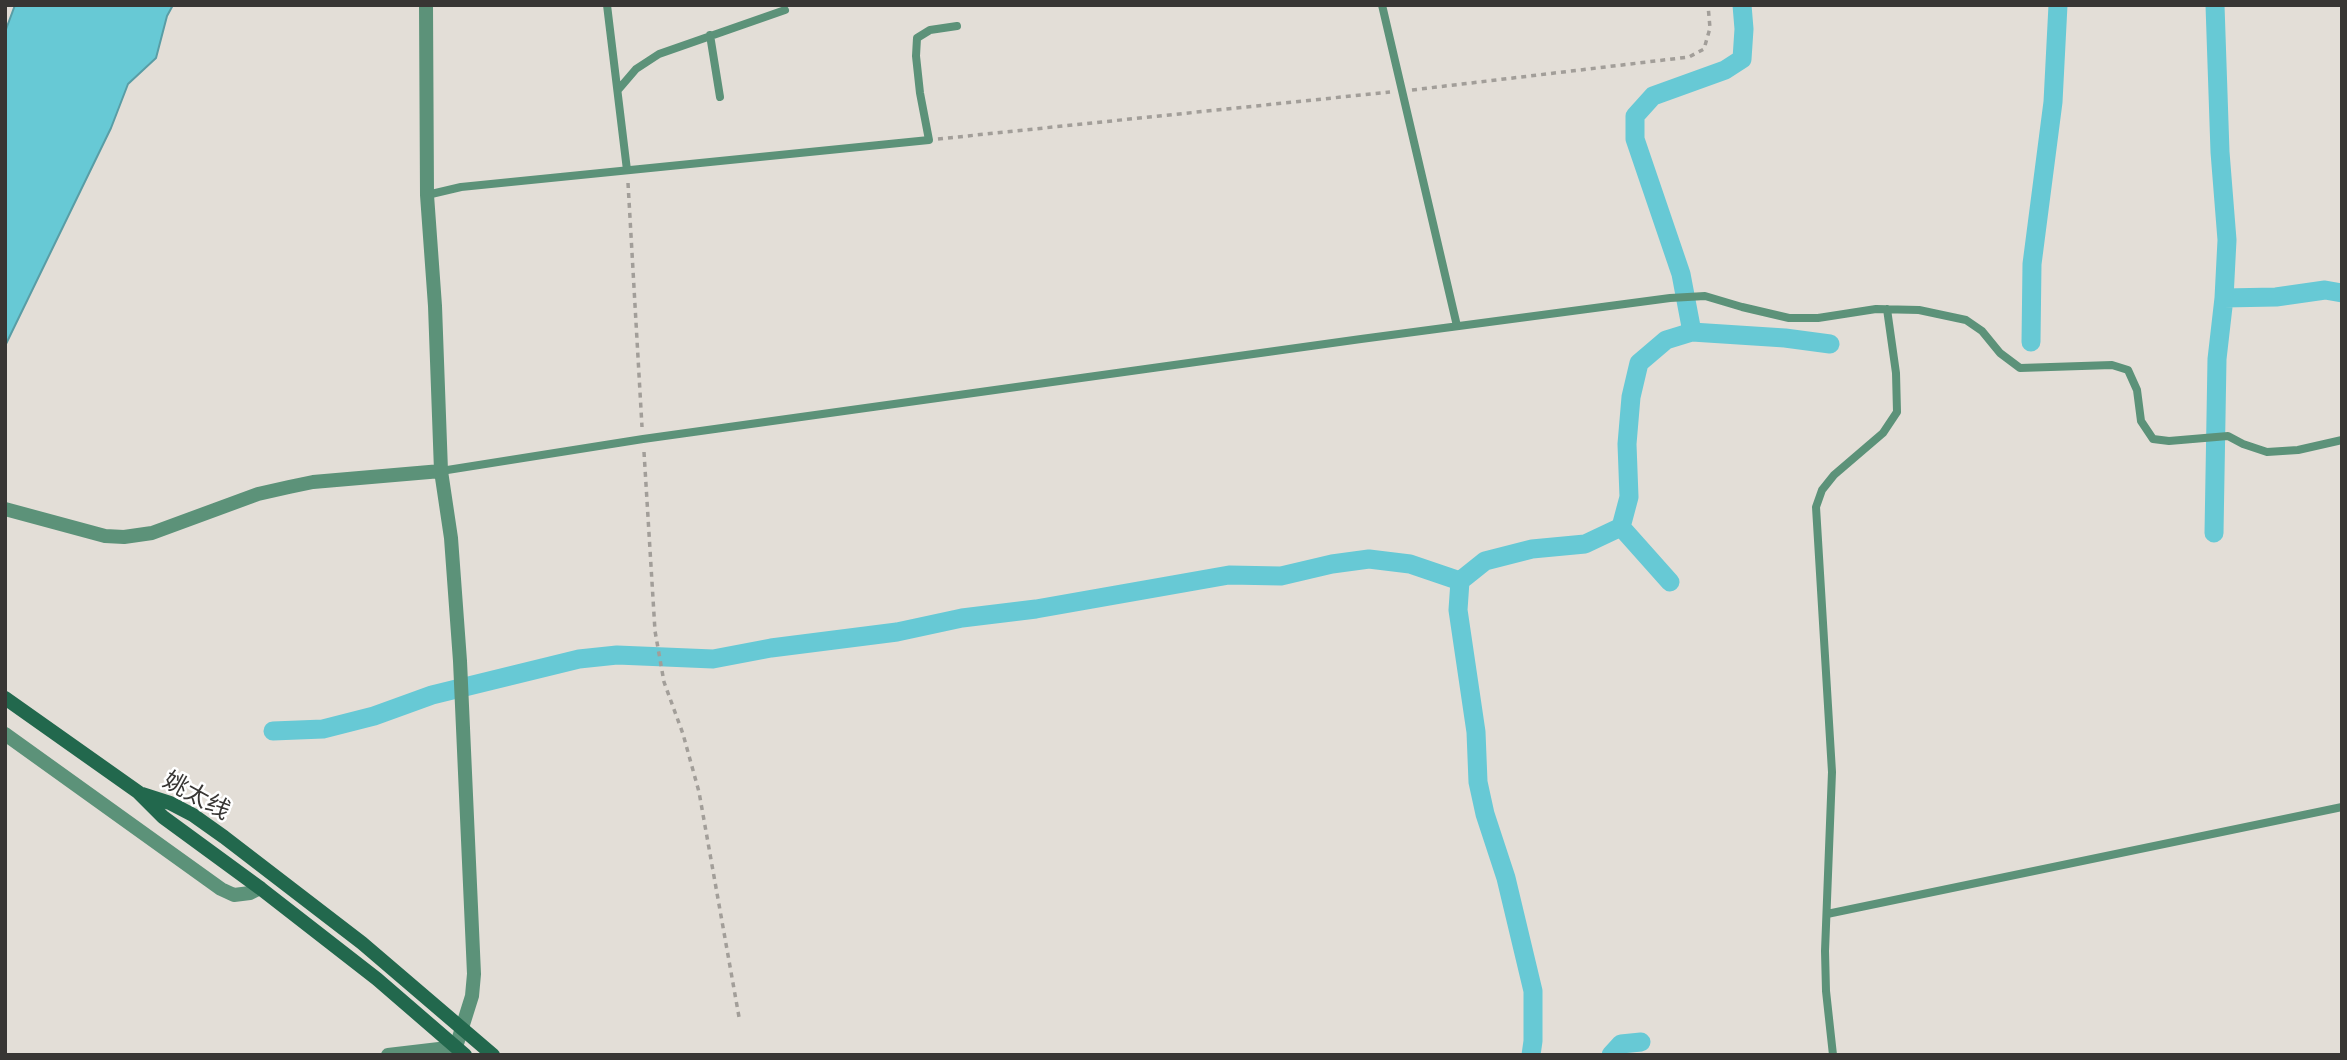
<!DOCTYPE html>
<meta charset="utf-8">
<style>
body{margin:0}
#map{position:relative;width:2347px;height:1060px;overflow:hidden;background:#e3ded7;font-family:"Source Serif 4",serif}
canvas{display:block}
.frame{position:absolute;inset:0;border:7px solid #383634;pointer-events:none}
</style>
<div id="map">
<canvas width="2347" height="1060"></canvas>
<div class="frame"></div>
</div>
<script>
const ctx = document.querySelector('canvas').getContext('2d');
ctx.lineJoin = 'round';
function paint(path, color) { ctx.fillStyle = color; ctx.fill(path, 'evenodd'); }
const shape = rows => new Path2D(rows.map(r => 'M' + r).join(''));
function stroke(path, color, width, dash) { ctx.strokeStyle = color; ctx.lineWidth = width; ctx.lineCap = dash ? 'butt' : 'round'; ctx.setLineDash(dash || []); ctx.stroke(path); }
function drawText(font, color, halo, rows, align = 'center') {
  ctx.font = font + ' "Source Serif 4","Noto Sans SC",serif'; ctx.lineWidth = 5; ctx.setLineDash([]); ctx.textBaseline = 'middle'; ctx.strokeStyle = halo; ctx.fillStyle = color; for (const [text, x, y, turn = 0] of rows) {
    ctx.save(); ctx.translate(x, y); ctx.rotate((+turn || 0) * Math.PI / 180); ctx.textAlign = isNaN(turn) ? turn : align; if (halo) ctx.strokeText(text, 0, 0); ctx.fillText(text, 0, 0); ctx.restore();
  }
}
const water = shape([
 [15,5,173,5,167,16,156,58,128,84,111,128,5,346,5,32,15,5]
]);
const canal = shape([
 [2224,298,2276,297,2325,290,2342,293],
 [1692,332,1785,338,1830,344],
 [2031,342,2032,264,2053,102,2058,5],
 [1621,527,1670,582],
 [2214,533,2217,359,2224,298,2227,240,2220,152,2215,5],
 [273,731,323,729,374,716,432,695,579,659,617,655,713,659,771,648,897,632,962,618,1036,609,1229,575,1281,576,1332,564,1369,559,1410,564,1460,581],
 [1531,1055,1533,1041,1533,991,1506,878,1485,814,1478,782,1476,732,1458,610,1460,581,1485,561,1532,549,1585,544,1621,527,1629,497,1627,444,1631,397,1639,363,1666,340,1692,332,1681,274,1635,139,1635,116,1653,96,1725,70,1742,59,1744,29,1742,5],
 [1611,1055,1621,1044,1641,1042]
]);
const path = shape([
 [1412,90,1689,57,1704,49,1710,28,1708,5],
 [938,139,1390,92],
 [628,183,642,427],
 [644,452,655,631,664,682,683,734,699,792,739,1017]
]);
const lane = shape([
 [607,5,627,170],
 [1382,5,1457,326],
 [710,35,720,97],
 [618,90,636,69,659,54,785,10],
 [427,195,461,187,929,140,920,93,916,56,917,38,930,30,957,26],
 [441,471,643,439,1361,339,1670,298,1705,296,1742,307,1789,318,1818,318,1876,309,1919,310,1966,320,1982,331,2000,353,2020,368,2112,365,2128,370,2137,390,2141,421,2153,439,2169,441,2228,436,2243,444,2267,452,2298,450,2342,440],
 [1827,914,2342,807],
 [1833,1055,1826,991,1825,951,1832,772,1816,507,1822,490,1834,475,1883,433,1897,412,1896,373,1887,309]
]);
const street = shape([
 [5,509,105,536,124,537,152,533,258,494,289,487,313,482,441,471],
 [5,734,221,889,234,895,250,893,260,888],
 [388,1055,456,1047,472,996,474,974,460,661,451,538,441,471,435,306,427,195,426,5]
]);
const secondary = shape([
 [5,698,138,792,163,817,260,888,377,979,465,1055],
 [142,794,170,803,193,815,224,837,362,943,493,1055]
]);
const streetNames = [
 ["姚太线",196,797,29]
];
paint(water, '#67c9d5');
stroke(water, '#599da5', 2);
stroke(canal, '#67c9d5', 19);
stroke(path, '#a29e99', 3.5, [5, 5]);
stroke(lane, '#5c9279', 8);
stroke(street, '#5c9279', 14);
stroke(secondary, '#22684d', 14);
drawText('24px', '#383634', '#fff', streetNames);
</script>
